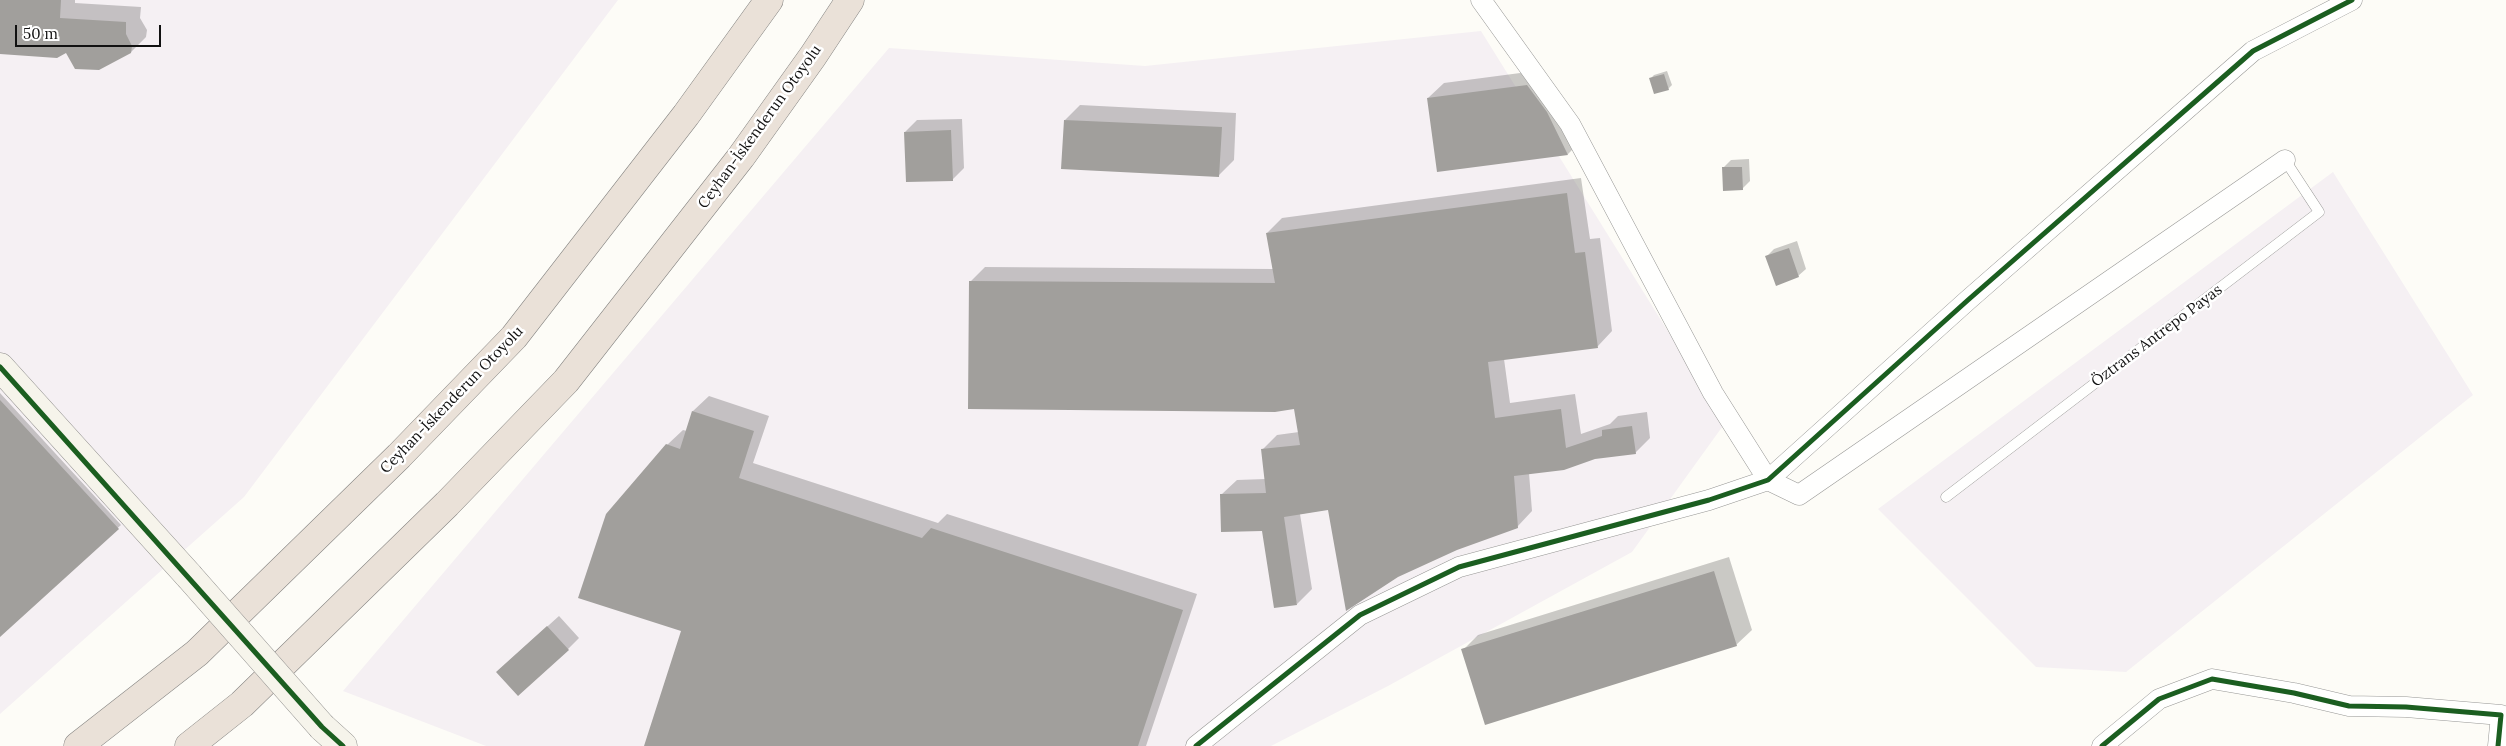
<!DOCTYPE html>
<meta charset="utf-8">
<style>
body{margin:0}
#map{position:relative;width:2506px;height:746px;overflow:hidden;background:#fdfcf7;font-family:Lora,serif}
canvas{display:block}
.scale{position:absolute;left:15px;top:25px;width:146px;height:22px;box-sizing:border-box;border:2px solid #111;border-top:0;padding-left:6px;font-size:15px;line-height:18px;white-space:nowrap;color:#111;-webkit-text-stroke:4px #fff;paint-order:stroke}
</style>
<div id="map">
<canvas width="2506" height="746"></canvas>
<div class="scale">50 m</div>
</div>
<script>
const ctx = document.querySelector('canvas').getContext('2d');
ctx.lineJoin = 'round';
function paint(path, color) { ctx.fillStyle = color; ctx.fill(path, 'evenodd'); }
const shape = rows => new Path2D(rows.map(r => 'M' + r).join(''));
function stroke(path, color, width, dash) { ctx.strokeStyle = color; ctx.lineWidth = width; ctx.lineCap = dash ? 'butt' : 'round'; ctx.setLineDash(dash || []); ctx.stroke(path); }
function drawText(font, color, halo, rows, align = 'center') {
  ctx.font = font + ' Lora,serif'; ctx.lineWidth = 5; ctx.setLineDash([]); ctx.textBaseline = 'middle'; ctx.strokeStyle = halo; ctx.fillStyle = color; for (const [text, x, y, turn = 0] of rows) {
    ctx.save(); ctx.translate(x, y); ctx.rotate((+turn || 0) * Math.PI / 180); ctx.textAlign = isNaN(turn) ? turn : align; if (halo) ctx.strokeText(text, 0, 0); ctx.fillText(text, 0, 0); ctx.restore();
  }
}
const industrial = shape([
 [0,0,618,0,244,497,0,714],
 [1481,31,1725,423,1632,552,1388,686,1271,746,486,746,343,691,889,48,1145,66],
 [2333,172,2473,395,2126,672,2036,667,1878,509]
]);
const shadow = shape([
 [0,0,75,0,75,3,141,7,140,18,147,30,146,37,131,52,0,53],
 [1543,70,1583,139,1568,154,1438,171,1428,98,1444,83],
 [1667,71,1672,85,1668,89,1651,78,1654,75],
 [1080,105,1236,113,1234,160,1219,175,1065,120],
 [962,119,964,168,952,180,905,132,917,120],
 [1749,159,1750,181,1742,189,1723,168,1731,160],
 [1581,178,1590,239,1600,238,1612,331,1598,346,1504,359,1510,403,1575,394,1581,434,1610,424,1618,416,1647,412,1650,438,1635,453,1594,458,1529,473,1532,511,1517,527,1329,509,1300,514,1312,589,1297,604,1263,530,1222,494,1237,480,1266,479,1262,450,1277,435,1299,432,1295,408,970,282,985,267,1273,269,1267,233,1282,218],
 [1797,241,1806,269,1798,276,1767,256,1774,249],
 [0,393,121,525,0,635],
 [709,396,769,416,753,463,938,523,947,514,1197,594,1146,746,645,746,683,630,667,445,683,430,687,431,693,411],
 [1729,557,1752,630,1736,645,1463,650,1478,635],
 [559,616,579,638,568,649,509,661]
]);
const building = shape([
 [0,0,61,0,60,18,126,22,126,34,132,46,131,53,99,70,75,69,66,53,57,58,0,54],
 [1664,74,1669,90,1654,94,1649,78],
 [1527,85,1547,112,1568,155,1437,172,1427,98],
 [1064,120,1222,127,1219,177,1061,169],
 [951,130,953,181,906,182,904,132],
 [1722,167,1742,167,1743,190,1723,191],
 [1567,193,1575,253,1585,252,1598,348,1488,362,1495,418,1561,409,1566,448,1602,436,1602,430,1632,426,1636,454,1595,459,1564,470,1514,476,1518,528,1457,550,1398,577,1346,611,1328,510,1284,517,1297,605,1274,608,1262,531,1221,532,1220,494,1266,493,1261,449,1300,445,1294,409,1275,412,968,409,969,281,1275,283,1266,233],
 [1789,248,1799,277,1776,286,1765,256],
 [0,400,119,529,0,637],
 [692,411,754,431,739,478,922,538,931,528,1183,610,1138,746,644,746,681,631,578,598,606,514,666,444,680,449],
 [1714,571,1737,646,1485,725,1461,649],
 [547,626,569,650,518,696,496,672]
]);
const lane = shape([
 [1946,497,2319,212,2285,160]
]);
const street = shape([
 [1481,0,1570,124,1713,393,1768,480,1799,495,2285,160],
 [1196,746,1360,615,1459,567,1709,500,1768,480,1968,300,2253,51,2352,0],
 [2102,746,2159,699,2212,679,2294,693,2349,706,2406,707,2501,715,2498,746]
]);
const secondary = shape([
 [0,367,189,576],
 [322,727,343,746]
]);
const highway = shape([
 [78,746,197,653,399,456,514,337,686,115,769,0],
 [189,746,242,704,447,504,566,381,741,157,813,56,850,0]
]);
const secondaryBridge = shape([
 [189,576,322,727]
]);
const cycleway = shape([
 [0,367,322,727,343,746],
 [1196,746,1360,615,1459,567,1709,500,1768,480,1968,300,2253,51,2352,0],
 [2102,746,2159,699,2212,679,2294,693,2349,706,2406,707,2501,715,2498,746]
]);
const streetNames = [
 ["Ceyhan-İskenderun Otoyolu",760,127,-54],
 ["Öztrans Antrepo Payas",2157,336,-37],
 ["Ceyhan-İskenderun Otoyolu",452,400,-46]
];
paint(industrial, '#f5f0f3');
paint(shadow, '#0003');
paint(building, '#a19f9c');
stroke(lane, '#979795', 11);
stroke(street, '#979795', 21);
stroke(secondary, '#8e8d8b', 29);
stroke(highway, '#858482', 29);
stroke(lane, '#fffffe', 10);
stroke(street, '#fffffe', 20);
stroke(secondary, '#f6f4eb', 28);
stroke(highway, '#eae1d8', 28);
stroke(secondaryBridge, '#8e8d8b', 29, []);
stroke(secondaryBridge, '#f6f4eb', 28);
stroke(cycleway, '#1b5e20', 5);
drawText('15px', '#111', '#fff', streetNames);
</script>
